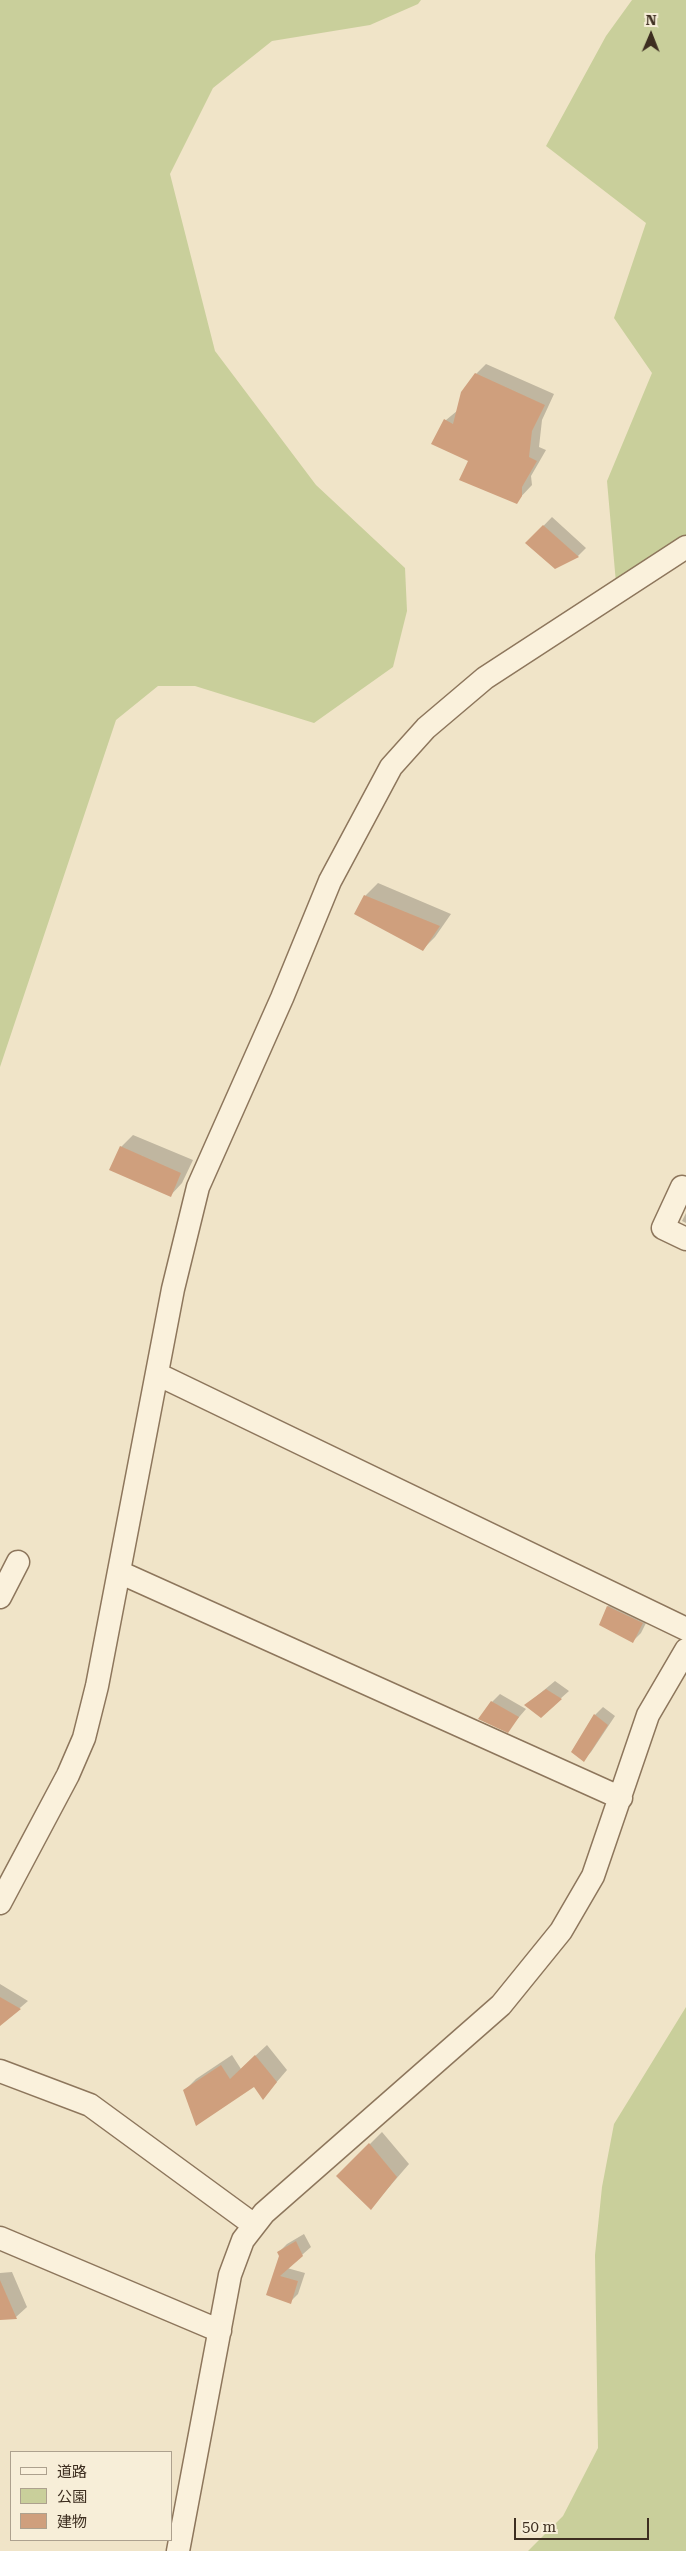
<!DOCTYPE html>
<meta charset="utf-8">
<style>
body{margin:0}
#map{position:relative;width:686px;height:2551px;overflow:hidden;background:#f0e4c8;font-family:"Roboto Serif","Noto Sans JP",serif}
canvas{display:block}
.legend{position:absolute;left:10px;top:2451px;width:162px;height:90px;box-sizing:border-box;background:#f7eed8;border:1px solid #ada18e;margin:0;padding:6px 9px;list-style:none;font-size:15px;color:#3d2e20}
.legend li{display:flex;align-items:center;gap:10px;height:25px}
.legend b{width:25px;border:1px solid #ada18e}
.north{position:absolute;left:626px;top:10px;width:50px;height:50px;-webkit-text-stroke:4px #f7eed8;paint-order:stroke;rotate:1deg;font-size:14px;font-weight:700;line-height:20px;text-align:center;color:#3d2e20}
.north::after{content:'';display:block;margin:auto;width:18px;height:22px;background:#3d2e20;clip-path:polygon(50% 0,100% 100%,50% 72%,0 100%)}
.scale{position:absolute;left:514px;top:2518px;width:135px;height:22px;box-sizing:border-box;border:2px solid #3d2e20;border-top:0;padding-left:6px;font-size:15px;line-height:18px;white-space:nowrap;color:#3d2e20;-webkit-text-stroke:4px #f7eed8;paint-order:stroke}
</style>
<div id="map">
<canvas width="686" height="2551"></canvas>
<ul class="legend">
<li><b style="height:6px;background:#faf1dc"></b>道路</li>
<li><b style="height:14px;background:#c9cf9b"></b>公園</li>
<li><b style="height:14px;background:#cf9f7d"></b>建物</li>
</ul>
<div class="north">N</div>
<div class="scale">50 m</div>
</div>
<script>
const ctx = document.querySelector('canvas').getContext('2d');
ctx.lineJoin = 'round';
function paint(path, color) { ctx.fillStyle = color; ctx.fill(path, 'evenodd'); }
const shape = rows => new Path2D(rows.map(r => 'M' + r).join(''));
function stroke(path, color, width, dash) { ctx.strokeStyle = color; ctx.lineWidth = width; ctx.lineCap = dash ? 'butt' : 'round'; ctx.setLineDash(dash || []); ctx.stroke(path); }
const green = shape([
 [0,0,421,0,418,4,370,25,272,41,213,88,170,174,215,351,316,485,405,568,407,611,393,667,314,723,195,686,158,686,116,720,0,1067],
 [632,0,686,0,686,537,616,583,607,481,652,373,614,318,646,223,546,146,606,36],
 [686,2007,686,2551,528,2551,563,2516,598,2448,595,2255,602,2187,614,2124]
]);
const shadow = shape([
 [486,364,554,394,542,420,539,447,546,450,531,476,532,485,516,502,470,460,433,443,446,420,457,411,476,374],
 [552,517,586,548,578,556,555,568,527,543],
 [378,883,451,914,435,937,423,949,356,914,366,895],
 [133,1135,193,1160,182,1183,170,1196,121,1147],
 [686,1213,686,1223,682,1221],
 [616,1598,650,1615,641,1633,633,1641,601,1624,608,1606],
 [555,1681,569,1691,541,1716,526,1705],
 [500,1694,526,1709,507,1731,492,1702],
 [603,1707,615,1716,591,1752,583,1760,595,1715],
 [0,1984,28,2001,0,2025],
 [267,2045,287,2070,263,2098,255,2085,184,2091,196,2079,232,2055,241,2069],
 [382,2132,409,2164,371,2208,338,2176],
 [304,2234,311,2247,287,2268,305,2273,298,2294,290,2302,268,2294,281,2255,279,2252,287,2244],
 [12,2272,27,2307,16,2317,0,2319,0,2273]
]);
const building = shape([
 [475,373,545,405,532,431,529,457,537,461,522,487,522,496,517,504,459,480,468,461,431,444,444,419,453,424,461,392],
 [543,525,579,557,555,569,525,543],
 [364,895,440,926,423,951,354,914],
 [120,1146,181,1173,171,1197,109,1170],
 [607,1606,643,1623,633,1643,599,1625],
 [546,1689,562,1699,541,1718,524,1705],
 [491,1701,519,1717,508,1733,478,1719],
 [594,1714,608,1725,584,1762,571,1752],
 [0,1997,21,2009,0,2026],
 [255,2055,277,2082,263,2100,254,2087,196,2126,183,2090,221,2065,230,2079],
 [369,2143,397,2177,371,2210,336,2176],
 [296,2241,303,2256,280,2276,298,2281,291,2304,266,2295,279,2256,277,2252],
 [0,2280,17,2319,0,2320]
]);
const minor = shape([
 [682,1187,663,1228,686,1239],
 [157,1374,686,1629],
 [119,1572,621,1798],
 [0,1597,18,1562],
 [0,1903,68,1775,84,1738,97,1686,173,1289,198,1187,282,998,330,881,391,767,426,728,485,678,686,547],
 [0,2071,90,2105,254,2225],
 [0,2238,220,2331],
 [178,2551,230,2275,243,2240,264,2213,501,2005,561,1931,593,1876,648,1715,686,1650]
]);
paint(green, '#c9cf9b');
paint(shadow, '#0003');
paint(building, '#cf9f7d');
stroke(minor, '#8d765c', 25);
stroke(minor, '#faf1dc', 22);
</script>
